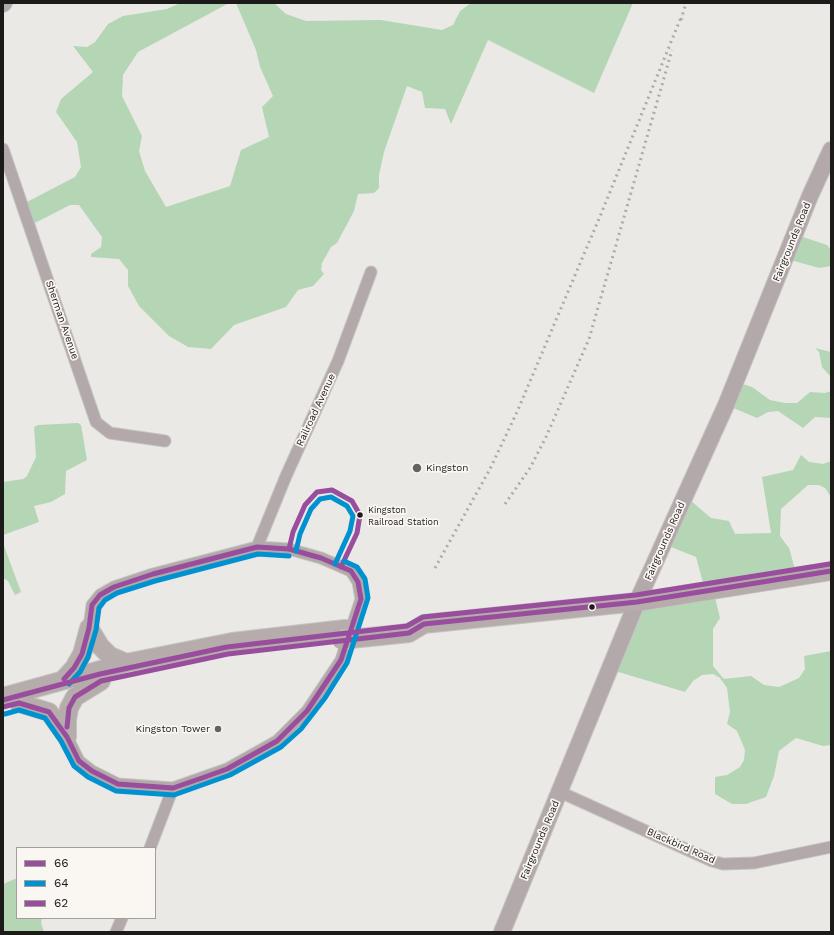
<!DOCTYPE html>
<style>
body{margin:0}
#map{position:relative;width:834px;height:935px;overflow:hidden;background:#ebe9e6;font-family:"Work Sans",sans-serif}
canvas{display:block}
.frame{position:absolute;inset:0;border:4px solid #1d1b1a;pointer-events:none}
.legend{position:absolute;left:16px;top:847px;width:140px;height:72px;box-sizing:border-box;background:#faf6f2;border:1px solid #a29e9c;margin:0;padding:5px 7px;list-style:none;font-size:12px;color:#1d1b1a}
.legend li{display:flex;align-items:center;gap:8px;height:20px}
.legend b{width:20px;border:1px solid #a29e9c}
</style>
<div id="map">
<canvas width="834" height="935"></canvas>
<div class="frame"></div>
<ul class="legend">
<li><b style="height:5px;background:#994d9d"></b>66</li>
<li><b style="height:5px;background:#0092d0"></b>64</li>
<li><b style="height:5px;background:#994d9d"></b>62</li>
</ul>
</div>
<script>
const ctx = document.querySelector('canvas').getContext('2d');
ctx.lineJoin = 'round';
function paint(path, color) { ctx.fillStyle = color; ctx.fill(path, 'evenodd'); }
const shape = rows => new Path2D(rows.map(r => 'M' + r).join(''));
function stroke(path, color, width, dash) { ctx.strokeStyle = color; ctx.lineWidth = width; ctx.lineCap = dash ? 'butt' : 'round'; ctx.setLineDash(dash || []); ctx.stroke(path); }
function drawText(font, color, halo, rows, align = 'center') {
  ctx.font = font + ' "Work Sans",sans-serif'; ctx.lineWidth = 3.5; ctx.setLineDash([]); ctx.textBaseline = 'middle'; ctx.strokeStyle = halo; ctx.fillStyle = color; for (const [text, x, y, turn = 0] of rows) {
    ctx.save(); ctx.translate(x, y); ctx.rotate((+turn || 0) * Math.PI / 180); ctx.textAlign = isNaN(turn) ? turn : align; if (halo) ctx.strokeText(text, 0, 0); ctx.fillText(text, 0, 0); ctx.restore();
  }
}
const forest = shape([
 [180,3,229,3,138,52,123,75,122,96,142,136,139,151,145,171,166,207,230,186,241,150,269,137,262,107,273,96,260,67,256,50,236,3,274,3,286,14,306,21,381,20,442,30,453,25,460,11,471,3,633,3,594,93,488,40,451,124,445,109,425,108,422,92,407,86,384,152,379,175,379,188,374,193,358,194,354,211,337,243,331,247,322,263,321,270,324,274,313,286,298,290,286,307,234,325,211,349,188,347,169,336,139,306,128,286,128,270,119,259,91,257,91,254,101,247,102,237,79,205,70,205,31,225,23,204,75,177,81,167,77,142,56,112,61,99,93,72,73,46,87,47,95,42,108,24,123,16,167,9],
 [797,235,827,245,831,250,831,266,819,268,787,259],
 [815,348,831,352,831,379,830,376,822,367,819,352],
 [737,382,752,387,770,400,785,403,797,403,810,392,825,393,831,391,831,418,815,417,803,428,778,411,768,412,757,418,731,407],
 [78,423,81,425,87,460,66,471,65,494,51,502,34,506,39,522,3,535,3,482,23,479,27,476,36,457,34,427,38,425],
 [801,455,809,462,823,464,831,461,831,497,825,488,819,485,808,485,781,509,780,536,789,548,795,569,713,589,720,618,713,629,713,666,724,679,751,676,764,685,779,687,799,678,805,669,804,656,831,651,831,745,823,746,796,738,779,751,774,776,766,797,746,804,732,804,715,794,715,777,727,775,740,767,744,760,745,750,737,731,727,724,730,712,727,688,720,678,713,674,702,675,693,681,685,692,612,670,636,607,705,590,696,557,666,545,690,500,711,518,729,521,735,534,771,533,762,477,793,470],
 [3,543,21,592,15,595,8,581,3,578],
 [17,878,17,918,42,918,41,923,44,932,3,932,3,884]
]);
const street = shape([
 [3,149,96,422,110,433,165,441],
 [257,547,286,476,338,361,371,272],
 [67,737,79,761,92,771,118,784,173,788,227,769,277,741,307,711,341,660,361,599,358,582,351,571,321,558,289,549,257,547,153,574,114,587,100,595,92,605,89,628],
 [560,792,712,861,723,864,754,863,831,847],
 [150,848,173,788],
 [116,932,122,918]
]);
const secondary = shape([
 [3,4,4,3],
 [502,932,637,602,726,405,810,196,831,150]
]);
const primary = shape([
 [424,624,637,602,831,571],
 [89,628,100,646,110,656,126,663],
 [64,679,74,668,82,654,89,628],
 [3,697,126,663,232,642,345,629],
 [19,703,49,712,67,737],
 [67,737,67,720,69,708,75,697,101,681]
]);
const rail = shape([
 [681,20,686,3],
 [505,504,530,468,546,437,589,339,672,50],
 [435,568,490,469,517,412,601,214,682,15]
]);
const primaryBridge = shape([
 [341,640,409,633,424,624]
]);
const bus1 = shape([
 [289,549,293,532,305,505,317,492,332,490,352,501,360,515,357,533,341,567],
 [3,707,19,703,49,712,67,737,79,761,92,771,118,784,173,788,202,778,227,769,277,741,307,711,341,660,361,599,358,582,351,571,321,558,289,549,257,547,153,574,114,587,100,595,92,605,89,628,82,654,74,668,64,679],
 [67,727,69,708,75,697,101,681,228,654,409,633,424,624,637,602,831,571]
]);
const bus2 = shape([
 [296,551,300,534,311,509,320,499,331,497,347,506,353,516,350,531,335,564],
 [69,684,80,672,88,657,96,630,99,608,105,600,117,593,155,581,258,554,289,556],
 [5,714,19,710,45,718,61,741,74,766,88,777,116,791,174,795,230,775,281,747,301,729,325,698,347,663,368,598,365,579,357,567,344,561]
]);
const bus3 = shape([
 [3,700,100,674,227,647,407,626,423,617,636,595,830,564]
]);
const markers = [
 [417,468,5,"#656361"],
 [360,515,3.5,"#1d1b1a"],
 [592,607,3.5,"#1d1b1a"],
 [218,729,4,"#656361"]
];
const busNames = [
 ["Kingston",368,510],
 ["Railroad Station",368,522]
];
const streetNames = [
 ["Fairgrounds Road",792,242,-68],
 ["Sherman Avenue",62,320,71],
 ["Railroad Avenue",316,410,-65],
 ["Fairgrounds Road",665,541,-66],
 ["Fairgrounds Road",540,840,-67],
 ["Blackbird Road",681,846,24]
];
const poiNames = [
 ["Kingston",426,468],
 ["Kingston Tower",210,729,"right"]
];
paint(forest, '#b4d6b4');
stroke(street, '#c5c4c2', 13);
stroke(secondary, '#c5c4c2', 18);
stroke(primary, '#c5c4c2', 20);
stroke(street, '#b4a9aa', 11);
stroke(secondary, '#b3a8aa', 16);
stroke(primary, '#b5acab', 18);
stroke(rail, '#afa9a9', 3, [2, 4]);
stroke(primaryBridge, '#c5c4c2', 20, []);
stroke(primaryBridge, '#b5acab', 18);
stroke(bus1, '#994d9d', 5);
stroke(bus2, '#0092d0', 5);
stroke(bus3, '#994d9d', 5);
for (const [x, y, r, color] of markers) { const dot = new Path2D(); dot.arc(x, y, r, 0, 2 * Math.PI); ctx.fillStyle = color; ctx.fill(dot); stroke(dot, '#faf6f2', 1.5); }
drawText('9px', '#1d1b1a', '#faf6f2', busNames, 'left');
drawText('10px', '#1d1b1a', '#faf6f2', streetNames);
drawText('10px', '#1d1b1a', '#faf6f2', poiNames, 'left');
</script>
